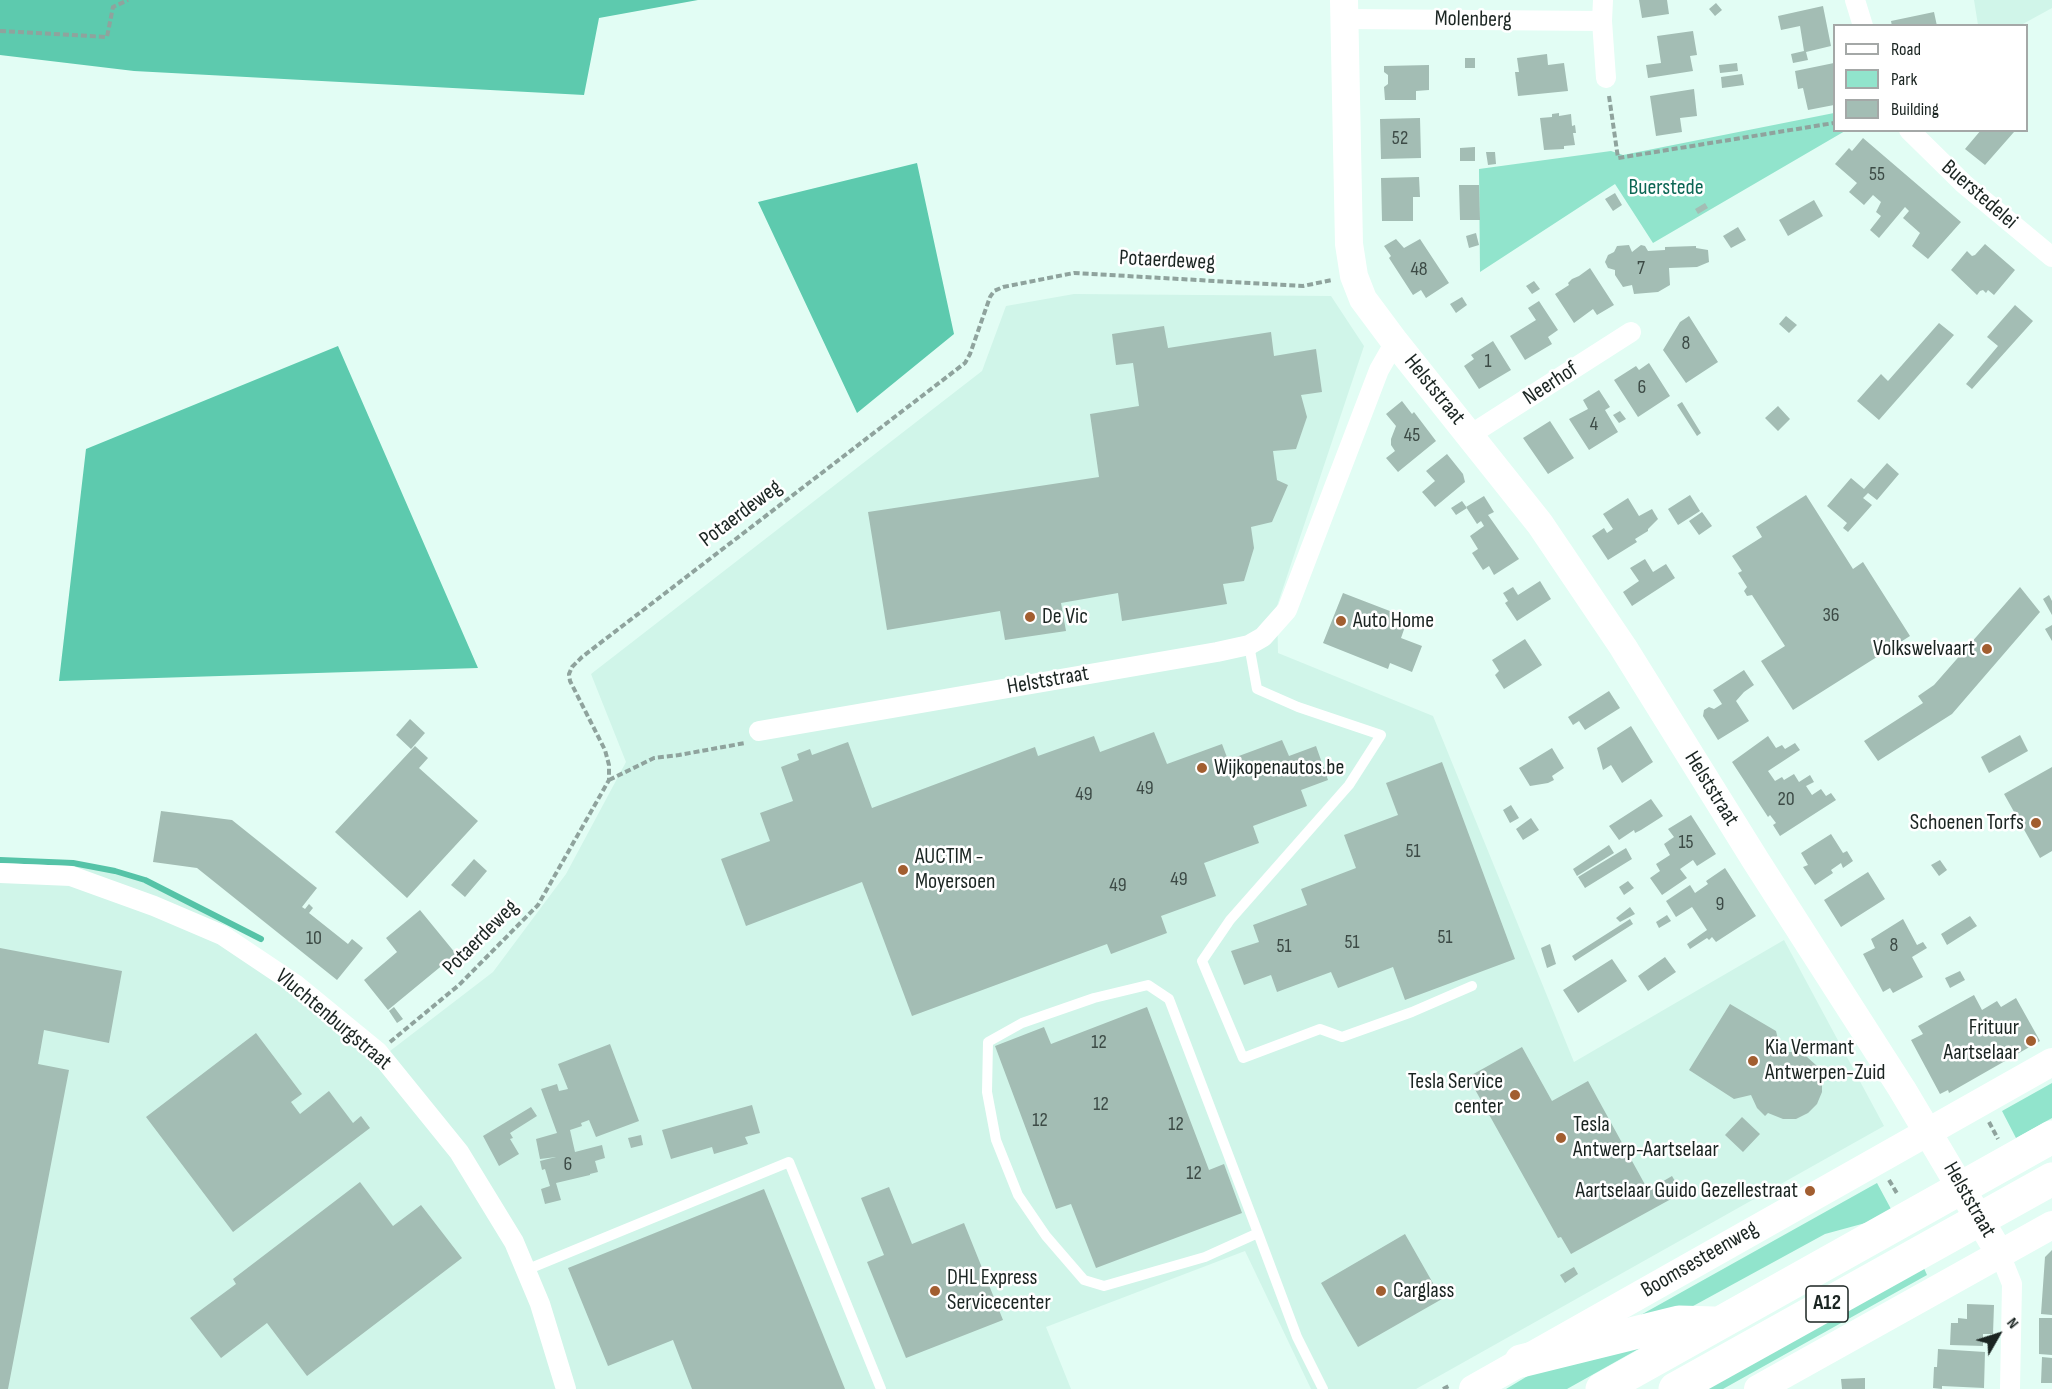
<!DOCTYPE html>
<style>
body{margin:0}
#map{position:relative;width:2052px;height:1389px;overflow:hidden;background:#e2fdf4;font-family:"Sofia Sans Condensed",sans-serif}
canvas{display:block}
.legend{position:absolute;left:1833px;top:24px;width:195px;height:108px;box-sizing:border-box;background:#fff;border:2px solid #a4a8a7;margin:0;padding:8px 10px;list-style:none;font-size:18px;color:#1b2522}
.legend li{display:flex;align-items:center;gap:12px;height:30px}
.legend b{width:30px;border:2px solid #a4a8a7}
.north{position:absolute;left:1968px;top:1305px;width:60px;height:60px;-webkit-text-stroke:4px #fff;paint-order:stroke;rotate:51deg;font-size:16px;font-weight:700;line-height:24px;text-align:center;color:#1b2522}
.north::after{content:'';display:block;margin:auto;width:21px;height:27px;background:#1b2522;clip-path:polygon(50% 0,100% 100%,50% 72%,0 100%)}
</style>
<div id="map">
<canvas width="2052" height="1389"></canvas>
<ul class="legend">
<li><b style="height:8px;background:#fff"></b>Road</li>
<li><b style="height:16px;background:#91e4cc"></b>Park</li>
<li><b style="height:16px;background:#a3bdb4"></b>Building</li>
</ul>
<div class="north">N</div>
</div>
<script>
const ctx = document.querySelector('canvas').getContext('2d');
ctx.lineJoin = 'round';
function paint(path, color) { ctx.fillStyle = color; ctx.fill(path, 'evenodd'); }
const shape = rows => new Path2D(rows.map(r => 'M' + r).join(''));
function stroke(path, color, width, dash) { ctx.strokeStyle = color; ctx.lineWidth = width; ctx.lineCap = dash ? 'butt' : 'round'; ctx.setLineDash(dash || []); ctx.stroke(path); }
function drawText(font, color, halo, rows, align = 'center') {
  ctx.font = font + ' "Sofia Sans Condensed",sans-serif'; ctx.lineWidth = 5; ctx.setLineDash([]); ctx.textBaseline = 'middle'; ctx.strokeStyle = halo; ctx.fillStyle = color; for (const [text, x, y, turn = 0] of rows) {
    ctx.save(); ctx.translate(x, y); ctx.rotate((+turn || 0) * Math.PI / 180); ctx.textAlign = isNaN(turn) ? turn : align; if (halo) ctx.strokeText(text, 0, 0); ctx.fillText(text, 0, 0); ctx.restore();
  }
}
const built = shape([
 [1974,0,2052,0,2052,8,2021,25,1978,25],
 [1074,294,1331,296,1364,346,1277,606,1278,653,1433,716,1574,1062,1784,940,1884,1126,1416,1389,1311,1389,1245,1251,1046,1327,1071,1389,0,1389,0,860,73,863,115,871,145,880,225,925,299,977,390,1051,493,972,566,874,626,762,591,674,982,371,1006,306]
]);
const green = shape([
 [1834,113,1834,130,1845,131,1653,243,1615,184,1480,272,1479,169,1611,151,1623,155],
 [2052,1083,2052,1118,2016,1138,2002,1111],
 [1877,1183,1891,1209,1869,1222,1825,1234,1673,1317,1621,1326],
 [1923,1266,1927,1275,1723,1389,1704,1389],
 [1642,1347,1567,1389,1506,1389,1546,1365]
]);
const forest = shape([
 [0,0,698,0,599,18,584,95,134,71,0,55],
 [917,163,954,334,857,413,758,202],
 [338,346,478,668,59,681,86,449]
]);
const stream = shape([
 [0,860,73,863,115,871,145,880,261,939]
]);
const building = shape([
 [1639,0,1667,0,1669,14,1642,18],
 [1716,3,1722,10,1715,16,1709,9],
 [1823,6,1831,46,1806,52,1808,60,1793,63,1791,54,1804,51,1800,26,1781,30,1778,16],
 [1934,12,1937,26,1892,26,1891,21],
 [1693,31,1697,55,1690,56,1693,71,1648,78,1646,65,1661,63,1657,36],
 [1547,54,1548,65,1564,63,1568,91,1518,96,1515,72,1519,72,1517,58],
 [1465,58,1475,58,1475,68,1465,68],
 [1737,63,1738,71,1720,73,1719,65],
 [1834,63,1834,105,1808,110,1803,88,1798,89,1795,71],
 [1429,65,1429,90,1416,91,1416,100,1385,100,1384,87,1388,84,1388,75,1384,72,1384,66],
 [1742,74,1744,85,1722,88,1721,77],
 [1694,89,1697,116,1680,118,1682,132,1656,136,1650,96],
 [1559,113,1559,116,1571,114,1572,126,1575,125,1576,133,1573,133,1575,145,1564,146,1564,149,1544,150,1540,118,1552,117,1552,114],
 [1420,118,1421,158,1381,159,1380,119],
 [1981,130,2014,132,1985,165,1965,149],
 [1863,138,1961,222,1928,259,1912,246,1920,233,1903,218,1909,211,1905,207,1879,238,1870,230,1881,216,1876,212,1881,202,1873,195,1864,205,1849,192,1857,183,1835,164,1849,148,1852,151],
 [1475,147,1475,161,1460,161,1460,148],
 [1486,152,1495,152,1496,164,1488,165],
 [1419,177,1420,197,1413,197,1413,221,1382,221,1381,178],
 [1459,185,1479,185,1480,220,1460,220],
 [1615,193,1622,205,1613,211,1605,199],
 [1814,200,1823,216,1788,236,1779,220],
 [1705,203,1708,208,1698,214,1695,209],
 [1738,227,1746,240,1731,248,1723,236],
 [1476,233,1479,245,1469,248,1466,236],
 [1396,239,1404,248,1420,239,1449,283,1426,298,1421,290,1413,295,1389,258,1391,256,1384,246],
 [1985,244,2015,270,1994,295,1988,290,1986,293,1983,290,1980,291,1977,295,1951,270,1967,251,1972,256,1975,255],
 [1629,245,1632,252,1641,245,1645,246,1648,251,1665,250,1665,247,1696,246,1696,248,1708,250,1709,262,1697,267,1669,268,1670,285,1658,292,1634,294,1632,285,1623,287,1615,275,1615,270,1608,268,1605,262,1608,255,1614,252,1617,246],
 [1590,268,1614,305,1597,315,1593,309,1574,323,1555,294,1569,285,1568,283,1572,279,1579,276],
 [1534,281,1540,289,1532,294,1526,286],
 [1462,297,1467,305,1456,313,1450,304],
 [1539,301,1558,330,1548,337,1552,344,1525,360,1510,336,1536,320,1528,308],
 [2015,305,2033,321,1972,389,1966,384,1998,346,1987,337],
 [1689,316,1718,362,1686,383,1663,350,1680,322],
 [1786,316,1797,325,1789,333,1779,324],
 [1939,323,1954,335,1879,420,1857,401,1881,374,1888,381],
 [1164,326,1168,348,1271,332,1274,356,1316,349,1322,392,1301,395,1307,417,1296,449,1273,451,1277,480,1288,485,1272,522,1251,527,1254,548,1244,581,1223,584,1227,604,1122,621,1118,593,1061,603,1066,631,1005,640,1000,611,887,630,868,512,1099,477,1090,414,1139,406,1133,363,1116,365,1112,334],
 [1493,341,1511,370,1479,389,1464,366,1474,359,1471,355],
 [1649,363,1670,396,1638,417,1614,380,1636,366,1639,370],
 [1599,390,1610,407,1605,410,1618,432,1589,450,1569,419,1588,409,1583,400],
 [1402,401,1412,414,1414,412,1436,441,1398,472,1386,458,1395,451,1391,445,1391,439,1396,426,1386,414],
 [1682,402,1701,433,1697,436,1677,405],
 [1778,406,1790,419,1778,431,1765,418],
 [1620,411,1626,419,1619,423,1613,415],
 [1550,421,1574,458,1548,474,1523,438],
 [1447,454,1463,474,1465,482,1435,507,1422,492,1435,481,1426,471],
 [1887,463,1899,474,1877,500,1868,493,1863,498,1872,505,1848,532,1843,528,1847,523,1827,506,1851,478,1864,489],
 [1690,495,1700,511,1678,525,1668,509],
 [1806,495,1853,569,1863,562,1910,636,1793,710,1761,661,1785,646,1752,595,1747,596,1744,591,1747,587,1738,573,1742,571,1732,556,1762,537,1756,527],
 [1484,496,1494,512,1488,515,1519,559,1494,575,1489,566,1483,570,1472,553,1478,549,1470,536,1484,526,1481,521,1477,524,1466,507],
 [1628,498,1639,516,1652,509,1658,519,1648,529,1648,531,1635,539,1637,542,1608,560,1592,536,1604,528,1607,533,1613,529,1603,514],
 [1462,501,1467,508,1456,515,1451,508],
 [1702,512,1712,526,1699,535,1689,521],
 [1645,559,1653,572,1666,564,1675,578,1632,606,1623,592,1639,581,1630,568],
 [1540,581,1551,599,1517,621,1505,603,1508,601,1503,593,1513,587,1518,595],
 [2020,587,2040,612,1952,714,1878,761,1864,741,1923,703,1918,696,1934,685],
 [1343,593,1408,618,1401,638,1422,646,1412,672,1390,663,1388,669,1323,643],
 [2049,595,2052,601,2052,615,2043,599],
 [2052,625,2052,641,2045,629],
 [1525,639,1542,665,1504,689,1495,675,1499,671,1492,660],
 [1744,670,1754,685,1744,692,1736,701,1749,721,1718,740,1703,716,1704,710,1709,707,1714,709,1722,704,1713,690],
 [1609,691,1620,708,1585,730,1579,721,1573,725,1568,717],
 [410,719,425,733,411,749,396,735],
 [1631,726,1653,762,1622,783,1611,765,1603,770,1597,748],
 [1154,732,1167,764,1222,744,1228,760,1282,740,1289,756,1316,746,1328,780,1301,790,1307,806,1253,826,1259,843,1204,863,1216,896,1161,916,1167,933,1111,954,1107,944,912,1016,862,882,746,926,721,859,770,841,760,813,793,801,781,767,799,760,797,754,810,749,812,755,848,742,872,808,1035,747,1038,756,1094,736,1100,752],
 [2020,735,2028,751,1989,773,1981,757],
 [1768,736,1776,748,1782,745,1785,749,1795,743,1800,750,1768,771,1775,781,1782,777,1784,780,1794,774,1799,782,1810,775,1814,782,1806,786,1812,795,1821,789,1826,796,1831,793,1836,800,1780,836,1773,825,1776,823,1770,815,1768,817,1732,762],
 [415,746,428,758,419,768,478,821,407,898,335,832],
 [1552,748,1564,768,1552,776,1554,780,1548,783,1530,786,1519,768],
 [1442,762,1515,959,1405,1000,1393,967,1338,988,1331,972,1277,992,1271,975,1244,985,1231,951,1259,942,1253,925,1307,905,1301,889,1356,868,1344,835,1398,815,1386,783],
 [2052,767,2052,851,2040,858,2004,794],
 [1651,799,1663,816,1641,830,1635,833,1634,830,1619,840,1609,826],
 [1511,805,1519,818,1510,823,1503,810],
 [161,811,232,820,317,888,302,907,305,909,309,904,313,908,309,913,348,944,352,939,363,948,337,980,197,868,153,862],
 [1691,815,1716,854,1697,866,1693,860,1680,869,1687,878,1662,895,1650,878,1660,871,1656,864,1670,855,1664,844,1674,837,1668,829],
 [1531,818,1539,830,1523,840,1516,829],
 [1831,834,1843,853,1847,851,1853,861,1843,868,1841,863,1831,870,1833,873,1815,885,1803,867,1808,865,1801,853],
 [1609,845,1614,853,1577,876,1573,869],
 [1626,848,1632,859,1585,888,1578,877],
 [474,859,487,871,465,897,451,885],
 [1940,860,1947,870,1939,876,1931,865],
 [1725,868,1756,916,1716,942,1712,937,1709,940,1707,938,1690,949,1687,944,1707,930,1692,907,1676,917,1666,901,1690,885,1695,893,1708,884,1706,881],
 [1868,872,1885,899,1841,927,1824,900],
 [1628,881,1634,888,1624,895,1619,887],
 [1630,907,1635,914,1620,922,1616,918],
 [420,910,456,954,388,1010,364,980,397,952,386,938],
 [1667,915,1671,921,1659,928,1656,922],
 [1970,916,1977,926,1947,945,1941,934],
 [1630,919,1633,924,1575,961,1572,956],
 [1903,919,1917,945,1923,942,1927,948,1912,957,1923,977,1893,993,1890,988,1883,992,1863,954,1875,948,1871,939],
 [1550,944,1556,964,1547,968,1541,948],
 [0,948,122,971,109,1043,44,1030,38,1064,69,1070,8,1389,0,1389],
 [1665,957,1676,972,1648,991,1638,976],
 [1612,959,1627,981,1578,1013,1563,990],
 [1960,971,1965,980,1950,988,1945,978],
 [1974,995,1982,1010,1997,1001,2001,1007,2016,998,2040,1041,1949,1093,1948,1090,1940,1094,1911,1040,1923,1034,1918,1026],
 [1730,1004,1776,1031,1781,1052,1794,1052,1806,1056,1817,1066,1822,1077,1822,1092,1817,1104,1808,1113,1796,1119,1783,1119,1768,1113,1765,1116,1757,1108,1751,1095,1734,1099,1689,1070],
 [394,1007,403,1019,397,1023,389,1011],
 [1147,1007,1209,1170,1224,1164,1242,1213,1096,1268,1071,1204,1056,1209,995,1046,1044,1027,1051,1044],
 [256,1033,302,1094,291,1102,300,1114,329,1091,353,1123,361,1116,370,1128,233,1232,146,1117],
 [610,1044,639,1121,596,1137,589,1120,581,1123,582,1126,570,1130,575,1152,602,1145,605,1158,595,1161,598,1172,590,1174,590,1175,556,1183,561,1200,545,1204,541,1189,550,1186,545,1169,542,1170,540,1161,556,1157,540,1159,536,1139,557,1133,541,1089,557,1084,559,1091,568,1089,558,1064],
 [1522,1047,1552,1101,1588,1081,1648,1190,1672,1176,1682,1193,1571,1254,1561,1237,1558,1238,1468,1077],
 [752,1105,760,1133,745,1137,748,1144,714,1154,712,1147,671,1159,662,1130],
 [531,1107,537,1116,510,1133,513,1138,510,1139,519,1154,499,1166,483,1136],
 [1742,1117,1760,1134,1743,1152,1725,1135],
 [641,1135,643,1145,631,1148,628,1138],
 [360,1182,393,1226,421,1205,462,1258,307,1376,267,1323,221,1358,190,1318,236,1284,233,1279],
 [889,1187,912,1244,964,1223,1003,1320,906,1358,867,1262,884,1255,861,1198],
 [764,1189,845,1389,692,1389,673,1340,608,1366,568,1268],
 [1405,1234,1442,1299,1358,1347,1321,1283],
 [2052,1250,2052,1315,2041,1314,2045,1257],
 [1574,1267,1578,1274,1565,1283,1560,1275],
 [1967,1304,1994,1305,1993,1334,1983,1334,1983,1346,1950,1345,1951,1323,1958,1323,1958,1318,1967,1319],
 [2039,1318,2052,1318,2052,1355,2039,1354],
 [1938,1349,1985,1352,1984,1388,1942,1386,1942,1389,1933,1388,1934,1367,1937,1367],
 [2042,1357,2052,1358,2052,1383,2041,1383],
 [1865,1378,1865,1389,1842,1389,1841,1379]
]);
const path = shape([
 [0,31,107,37,113,7,128,0],
 [1609,96,1618,158,1834,123],
 [609,780,654,758,679,755,745,743],
 [390,1042,459,985,538,905,609,780,609,765,605,750,570,681,569,674,572,667,582,657,965,363,970,354,990,297,994,291,1003,287,1074,273,1303,286,1332,280],
 [1989,1122,1998,1139],
 [1889,1180,1898,1195],
 [1443,1389,1451,1385]
]);
const lane = shape([
 [1249,645,1257,689,1298,707,1381,735,1349,785,1230,920,1202,961,1243,1058,1320,1029,1342,1037,1412,1012,1472,986],
 [1258,1233,1205,1257,1104,1286,1084,1280,1046,1236,1018,1195,996,1140,987,1092,988,1042,1022,1023,1094,998,1148,985,1169,999,1258,1233,1297,1337,1323,1389],
 [526,1270,789,1162,881,1389]
]);
const street = shape([
 [1855,0,1863,26],
 [1345,19,1602,21,1606,78],
 [1602,21,1603,0],
 [1909,130,1964,184,2052,257],
 [1470,435,1631,332],
 [759,731,1217,652,1249,645,1263,637,1287,610,1379,370,1395,342],
 [0,873,71,876,154,906,222,935,295,984,378,1052,459,1152,514,1242,540,1304,566,1389],
 [2000,1254,2012,1284,2010,1389]
]);
const secondary = shape([
 [1344,0,1349,244,1354,276,1363,299,1395,342,1540,524,1623,647,1756,861,1902,1089,2000,1254],
 [1473,1389,2052,1062],
 [1758,1389,2052,1225]
]);
const highway = shape([
 [1521,1361,1679,1322,1714,1323],
 [1602,1389,2052,1137],
 [1675,1389,2052,1179]
]);
const markers = [
 [1030,617,6,"#a25e30"],
 [1341,621,6,"#a25e30"],
 [1987,649,6,"#a25e30"],
 [1202,768,6,"#a25e30"],
 [2036,823,6,"#a25e30"],
 [903,870,6,"#a25e30"],
 [2031,1041,6,"#a25e30"],
 [1753,1061,6,"#a25e30"],
 [1515,1095,6,"#a25e30"],
 [1561,1138,6,"#a25e30"],
 [1810,1191,6,"#a25e30"],
 [935,1291,6,"#a25e30"],
 [1381,1291,6,"#a25e30"]
];
const numberNames = [
 ["52",1400,139],
 ["55",1877,175],
 ["7",1641,269],
 ["48",1419,270],
 ["8",1686,344],
 ["1",1488,362],
 ["6",1642,388],
 ["4",1594,425],
 ["45",1412,436],
 ["36",1831,616],
 ["49",1145,789],
 ["49",1084,795],
 ["20",1786,800],
 ["15",1686,843],
 ["51",1413,852],
 ["49",1179,880],
 ["49",1118,886],
 ["9",1720,905],
 ["51",1445,938],
 ["10",314,939],
 ["51",1352,943],
 ["8",1894,946],
 ["51",1284,947],
 ["12",1099,1043],
 ["12",1101,1105],
 ["12",1040,1121],
 ["12",1176,1125],
 ["6",568,1165],
 ["12",1194,1174]
];
const shields = [
 [1827,1304,42]
];
const shieldNames = [
 ["A12",1827,1304]
];
const streetNames = [
 ["Molenberg",1473,20,1],
 ["Buerstedelei",1979,195,41],
 ["Potaerdeweg",1167,261,3],
 ["Neerhof",1551,384,-33],
 ["Helststraat",1434,390,51],
 ["Potaerdeweg",741,514,-37],
 ["Helststraat",1048,681,-10],
 ["Helststraat",1711,789,58],
 ["Potaerdeweg",481,938,-45],
 ["Vluchtenburgstraat",333,1020,40],
 ["Helststraat",1969,1200,60],
 ["Boomsesteenweg",1700,1260,-30]
];
const parkNames = [
 ["Buerstede",1666,188]
];
const poiNames = [
 ["De Vic",1042,617],
 ["Auto Home",1353,621],
 ["Volkswelvaart",1975,649,"right"],
 ["Wijkopenautos.be",1214,768],
 ["Schoenen Torfs",2024,823,"right"],
 ["AUCTIM -",915,857],
 ["Moyersoen",915,882],
 ["Frituur",2019,1028,"right"],
 ["Aartselaar",2019,1053,"right"],
 ["Kia Vermant",1765,1048],
 ["Antwerpen-Zuid",1765,1073],
 ["Tesla Service",1503,1082,"right"],
 ["center",1503,1107,"right"],
 ["Tesla",1573,1125],
 ["Antwerp-Aartselaar",1573,1150],
 ["Aartselaar Guido Gezellestraat",1798,1191,"right"],
 ["DHL Express",947,1278],
 ["Servicecenter",947,1303],
 ["Carglass",1393,1291]
];
paint(built, '#d0f5e9');
paint(green, '#91e4cc');
paint(forest, '#5dcaae');
stroke(stream, '#55c3a7', 6);
paint(building, '#a3bdb4');
stroke(path, '#8fa39d', 4, [6, 3]);
stroke(lane, '#fff', 10);
stroke(street, '#fff', 20);
stroke(secondary, '#fff', 28);
stroke(highway, '#fff', 33);
for (const [x, y, r, color] of markers) { const dot = new Path2D(); dot.arc(x, y, r, 0, 2 * Math.PI); ctx.fillStyle = color; ctx.fill(dot); stroke(dot, '#fff', 2); }
drawText('20px', '#3d4b46', null, numberNames);
for (const [x, y, w] of shields) { const box = new Path2D(); box.roundRect(x - w / 2, y - 18, w, 36, 4.5); ctx.fillStyle = '#fff'; ctx.fill(box); stroke(box, '#1b2522', 1.5); }
drawText('bold 21px', '#1b2522', null, shieldNames);
drawText('22px', '#1b2522', '#fff', streetNames);
drawText('22px', '#0c6654', '#fff', parkNames);
drawText('22px', '#1b2522', '#fff', poiNames, 'left');
</script>
